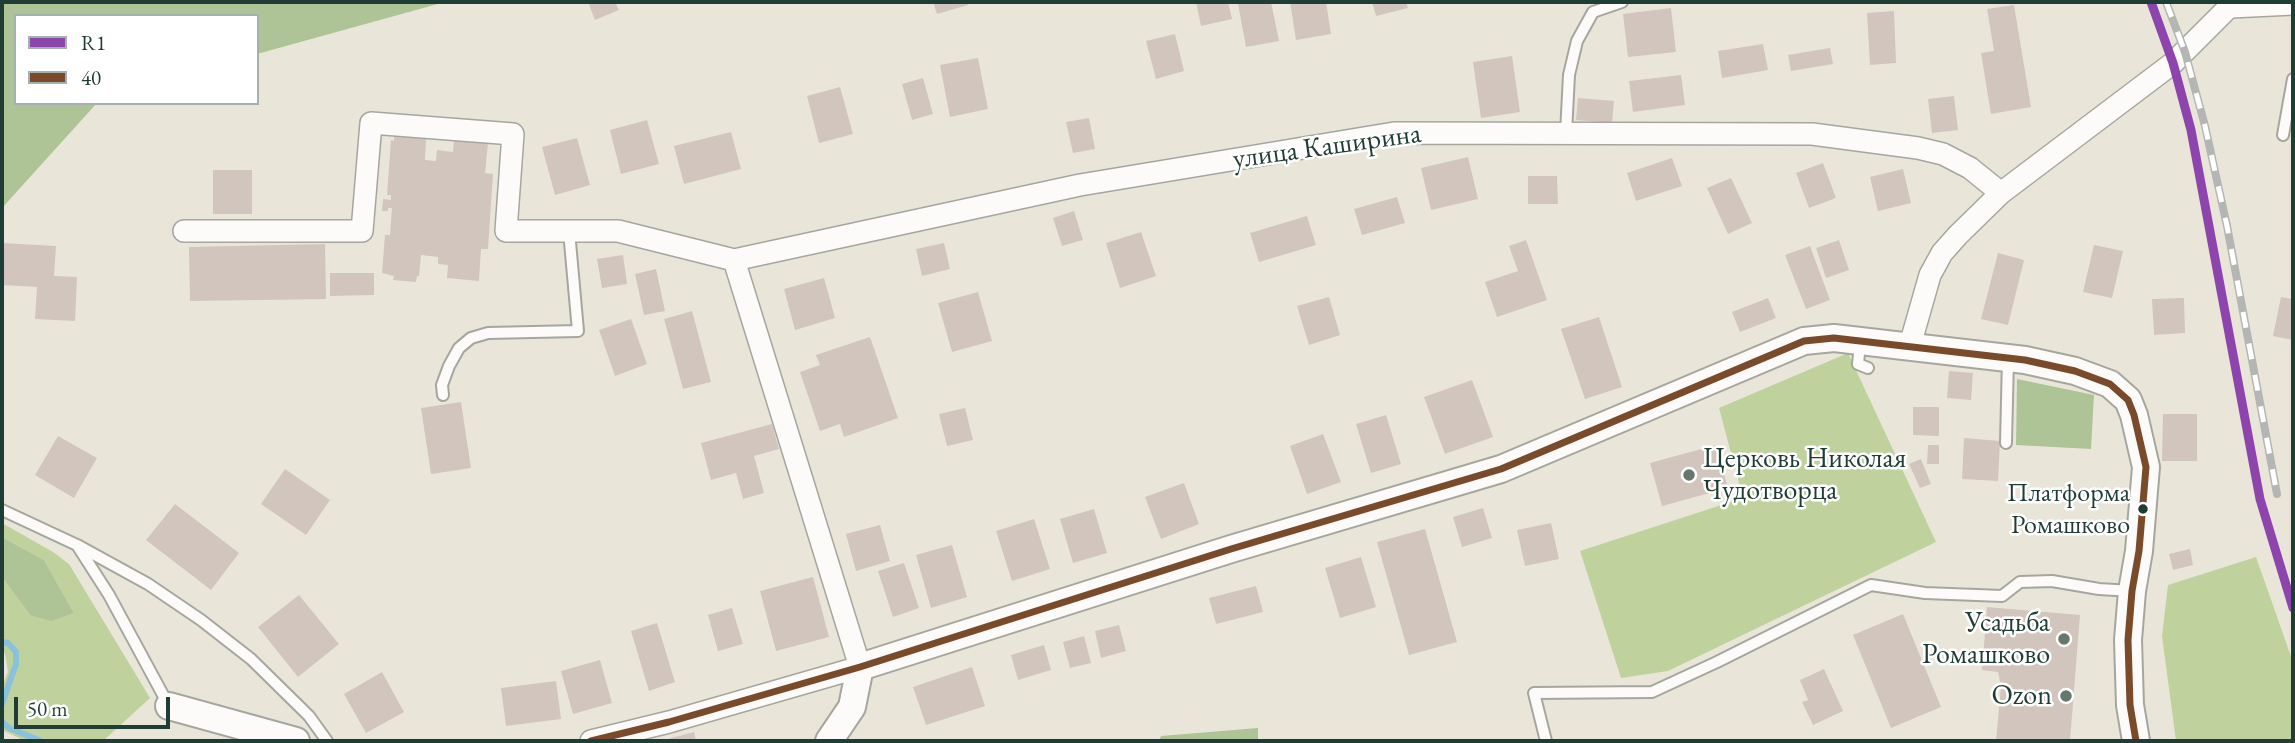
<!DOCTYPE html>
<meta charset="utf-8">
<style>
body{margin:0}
#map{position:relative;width:2295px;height:743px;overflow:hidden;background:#e9e6d9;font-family:"EB Garamond",serif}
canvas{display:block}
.frame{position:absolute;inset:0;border:4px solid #1f3d34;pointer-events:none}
.legend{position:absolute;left:14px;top:14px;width:245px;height:91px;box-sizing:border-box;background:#fff;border:2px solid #a5b1ae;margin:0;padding:9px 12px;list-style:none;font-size:21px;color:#1f3d34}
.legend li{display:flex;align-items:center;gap:14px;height:35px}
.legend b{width:35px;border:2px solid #a5b1ae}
.scale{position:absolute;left:14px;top:697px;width:156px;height:32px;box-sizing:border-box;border:4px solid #1f3d34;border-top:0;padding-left:9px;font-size:21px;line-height:24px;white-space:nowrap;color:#1f3d34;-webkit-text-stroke:5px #fff;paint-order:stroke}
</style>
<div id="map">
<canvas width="2295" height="743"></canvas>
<div class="frame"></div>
<ul class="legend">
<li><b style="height:9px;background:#8e44ad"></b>R1</li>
<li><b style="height:9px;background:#7a4b2a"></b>40</li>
</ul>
<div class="scale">50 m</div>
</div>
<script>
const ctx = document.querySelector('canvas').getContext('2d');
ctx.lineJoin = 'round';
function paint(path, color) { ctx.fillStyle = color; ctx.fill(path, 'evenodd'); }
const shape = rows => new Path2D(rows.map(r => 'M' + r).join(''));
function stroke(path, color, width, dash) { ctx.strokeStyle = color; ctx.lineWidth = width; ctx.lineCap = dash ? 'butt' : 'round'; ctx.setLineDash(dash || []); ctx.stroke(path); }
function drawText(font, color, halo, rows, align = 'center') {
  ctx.font = font + ' "EB Garamond",serif'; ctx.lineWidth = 5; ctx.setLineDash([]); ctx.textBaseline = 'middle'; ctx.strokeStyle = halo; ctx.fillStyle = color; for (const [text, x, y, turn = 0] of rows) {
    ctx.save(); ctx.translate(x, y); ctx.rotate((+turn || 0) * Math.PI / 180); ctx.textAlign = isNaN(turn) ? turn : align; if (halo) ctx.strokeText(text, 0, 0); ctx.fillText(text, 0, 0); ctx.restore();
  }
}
const green = shape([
 [1848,353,1936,542,1668,671,1621,678,1580,551,1743,498,1719,408],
 [2,523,53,552,69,564,150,698,103,741,25,741,2,730,2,687,8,672,5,654,2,652,2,577,30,615,74,613,44,560,2,537],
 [2256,557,2293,662,2293,741,2176,741,2162,636,2168,585]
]);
const forest = shape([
 [2,2,445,2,257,54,257,16,16,16,16,103,97,103,2,208],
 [2017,379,2094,395,2091,449,2016,445],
 [2,537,44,560,74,613,51,621,30,615,2,577],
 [1258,728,1258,741,1159,741,1161,736]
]);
const stream = shape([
 [2,642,8,643,16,652,16,664,2,704],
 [2,722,9,728,41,741]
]);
const building = shape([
 [588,2,615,2,619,10,595,20],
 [933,2,967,2,968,5,937,14],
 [1196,2,1228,2,1232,19,1201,26],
 [1250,2,1271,2,1279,41,1246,47,1238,4],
 [1290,2,1326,2,1331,34,1296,40],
 [1372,2,1406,2,1408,8,1376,16],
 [2014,5,2031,107,1991,114,1981,53,1994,51,1987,9],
 [1671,8,1676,52,1628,57,1623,14],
 [1894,11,1896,63,1870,65,1867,13],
 [1175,34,1184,71,1156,79,1146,41],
 [1763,44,1768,70,1722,78,1718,51],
 [1830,48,1833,64,1791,71,1788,55],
 [1512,56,1520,112,1481,118,1473,62],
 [978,58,988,109,950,117,940,65],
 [1681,75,1685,105,1633,112,1629,81],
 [923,78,933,114,912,120,902,84],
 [840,87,853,134,819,143,807,96],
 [1954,96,1958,130,1932,133,1928,99],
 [1578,98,1614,101,1612,123,1576,120],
 [1089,118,1095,149,1073,153,1066,122],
 [647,120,659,164,621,174,610,130],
 [398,132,423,134,423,138,426,139,425,160,436,161,437,150,453,152,454,140,488,143,485,173,493,174,488,249,481,249,479,281,447,278,448,265,438,264,438,257,421,255,419,276,417,276,416,282,393,280,394,276,382,273,385,235,390,235,392,208,388,208,388,211,382,211,383,199,391,200,391,195,387,195,391,140,394,141,394,137,397,137],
 [731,132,741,169,684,184,674,146],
 [577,138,590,185,555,195,542,147],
 [1468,157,1478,199,1431,210,1421,168],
 [1672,158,1682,186,1636,201,1627,173],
 [1823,163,1836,198,1809,208,1796,173],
 [1903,169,1911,203,1878,211,1870,177],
 [213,170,252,170,252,214,213,214],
 [1528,176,1557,176,1558,204,1528,204],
 [1731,178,1752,223,1728,234,1707,188],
 [1397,197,1405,223,1362,235,1354,209],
 [1074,211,1083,240,1062,246,1053,218],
 [1307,216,1316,245,1259,262,1250,233],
 [1141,232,1156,276,1120,288,1106,243],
 [1526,240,1547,300,1497,317,1485,282,1518,271,1509,246],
 [1839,240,1849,270,1826,278,1816,248],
 [2,243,56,246,54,276,77,277,75,321,35,319,37,287,2,285],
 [944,243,950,269,922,276,916,249],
 [325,244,326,299,190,301,189,247],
 [2094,245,2123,251,2112,298,2083,292],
 [1810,246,1830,300,1806,309,1785,255],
 [1998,253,2024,260,2008,325,1981,319],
 [623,255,627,284,602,288,597,259],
 [656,269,665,311,644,315,635,274],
 [330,273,374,273,374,295,330,296],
 [824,278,835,318,795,330,784,289],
 [978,292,992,341,952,352,938,303],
 [1329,297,1340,335,1309,345,1297,306],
 [2281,297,2293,299,2293,340,2273,336],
 [1768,298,1776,318,1740,332,1732,312],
 [2184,298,2185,333,2154,335,2152,299],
 [692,311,711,382,683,389,664,319],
 [1599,317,1622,387,1585,399,1561,329],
 [631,319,647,364,615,376,599,330],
 [870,337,898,418,844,437,840,424,820,431,800,372,820,365,816,355],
 [1949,371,1973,373,1971,400,1947,398],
 [1472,380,1493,437,1445,454,1424,397],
 [461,402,471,468,431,474,421,408],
 [1913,407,1939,407,1939,436,1913,435],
 [965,408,973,440,947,446,939,414],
 [2163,414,2197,414,2197,461,2162,461],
 [1386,415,1401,464,1371,473,1356,424],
 [772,424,779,449,754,456,764,493,743,499,736,473,711,480,701,443],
 [1323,434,1341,482,1307,494,1290,446],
 [58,436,97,458,74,498,35,475],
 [1964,438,2000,441,1998,481,1962,479],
 [1716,445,1728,488,1662,506,1650,463],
 [1928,445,1939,445,1939,464,1927,464],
 [1921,459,1931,484,1920,488,1909,464],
 [285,469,330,500,306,535,261,504],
 [1184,483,1199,524,1161,539,1145,497],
 [175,504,239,553,211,590,146,540],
 [1483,508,1492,538,1462,547,1453,517],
 [1094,509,1107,553,1073,563,1060,519],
 [1034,519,1050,569,1012,581,996,531],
 [1551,523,1559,559,1525,566,1517,530],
 [880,525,890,561,856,571,846,534],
 [1425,529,1457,642,1409,655,1377,542],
 [952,545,967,597,931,608,916,555],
 [2190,549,2193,565,2173,570,2169,554],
 [1361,557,1376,607,1340,618,1325,568],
 [904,563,919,608,893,617,878,571],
 [813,577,829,637,776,651,760,591],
 [1256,586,1263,612,1216,624,1209,598],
 [299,595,339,644,298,677,258,627],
 [1987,607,2080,615,2070,741,1996,741,2001,686,1998,672,1982,670],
 [732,608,743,644,718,651,708,615],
 [1903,614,1941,707,1891,728,1853,635],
 [657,623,675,682,649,691,631,631],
 [1119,625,1126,651,1101,658,1095,631],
 [1084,636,1091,663,1070,668,1063,642],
 [1044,645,1051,670,1018,680,1011,655],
 [600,660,612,703,573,714,561,671],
 [972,667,985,706,926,725,913,687],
 [1824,669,1843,711,1813,725,1802,702,1808,700,1800,680],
 [382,672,404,712,366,733,344,694],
 [556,681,561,719,506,726,501,688],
 [694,732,696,741,665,741,664,740]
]);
const service = shape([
 [1566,133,1569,75,1577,41,1593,12,1622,2],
 [2283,135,2293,79],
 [1860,343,1858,364,1868,368],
 [443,395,442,385,449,366,459,348,471,338,488,333,578,331,569,231],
 [2006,443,2008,358],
 [2,510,77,545,109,595,169,706],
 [77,545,148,584,201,620,251,659,309,716,327,741],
 [1546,741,1534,693,1652,692,1717,662,1871,585,1925,593,2002,596,2020,582,2052,581,2099,589,2132,591]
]);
const minor = shape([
 [2231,7,2293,4],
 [184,231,362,231,371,123,513,134,506,231,618,231,734,260,1080,185,1394,133,1812,134,1918,148,1943,154,1970,168,2001,193],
 [1910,345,1930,275,1942,253,1958,235,2001,193,2173,63,2234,2],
 [591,741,669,722,860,667,734,260]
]);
const tertiary = shape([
 [169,706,296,741],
 [829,741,852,707,860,667,1231,549,1501,469,1804,341,1834,338,2025,360,2075,371,2110,384,2128,400,2134,415,2146,467,2139,551,2132,591,2128,640,2130,705,2136,741]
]);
const rail = shape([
 [2166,2,2185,52,2205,126,2227,226,2277,494]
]);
const bus1 = shape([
 [591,741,669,722,860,667,1231,549,1501,469,1804,341,1834,338,2025,360,2075,371,2110,384,2128,400,2134,415,2146,467,2139,551,2132,591,2128,640,2130,705,2136,741]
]);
const rail1 = shape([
 [2151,2,2173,63,2191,130,2260,499,2293,608]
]);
const markers = [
 [1689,475,7,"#66786e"],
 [2143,509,6,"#1f3d34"],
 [2064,639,7,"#66786e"],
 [2066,696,7,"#66786e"]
];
const busNames = [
 ["Платформа",2130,494],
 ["Ромашково",2130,526]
];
const streetNames = [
 ["улица Каширина",1327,147,-8]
];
const poiNames = [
 ["Церковь Николая",1703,459,"left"],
 ["Чудотворца",1703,491,"left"],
 ["Усадьба",2050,623],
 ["Ромашково",2050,655],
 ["Ozon",2052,696]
];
paint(green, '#bfd29e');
paint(forest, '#aec496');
stroke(stream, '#8ac1db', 6);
paint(building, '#d2c5be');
stroke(service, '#a5a79f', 14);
stroke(minor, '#a5a79f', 24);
stroke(tertiary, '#a5a79f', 30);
stroke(service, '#fcfbf9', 10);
stroke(minor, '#fcfbf9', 21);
stroke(tertiary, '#fcfbf9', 26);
stroke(rail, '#b3b6b3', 8);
stroke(rail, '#fff', 5, [16]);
stroke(bus1, '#7a4b2a', 7);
stroke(rail1, '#8e44ad', 9);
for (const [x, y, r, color] of markers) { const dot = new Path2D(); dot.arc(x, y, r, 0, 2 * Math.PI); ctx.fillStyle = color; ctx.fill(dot); stroke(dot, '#fff', 2.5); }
drawText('26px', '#1f3d34', '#fff', busNames, 'right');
drawText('28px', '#1f3d34', '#fff', streetNames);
drawText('28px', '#1f3d34', '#fff', poiNames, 'right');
</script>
